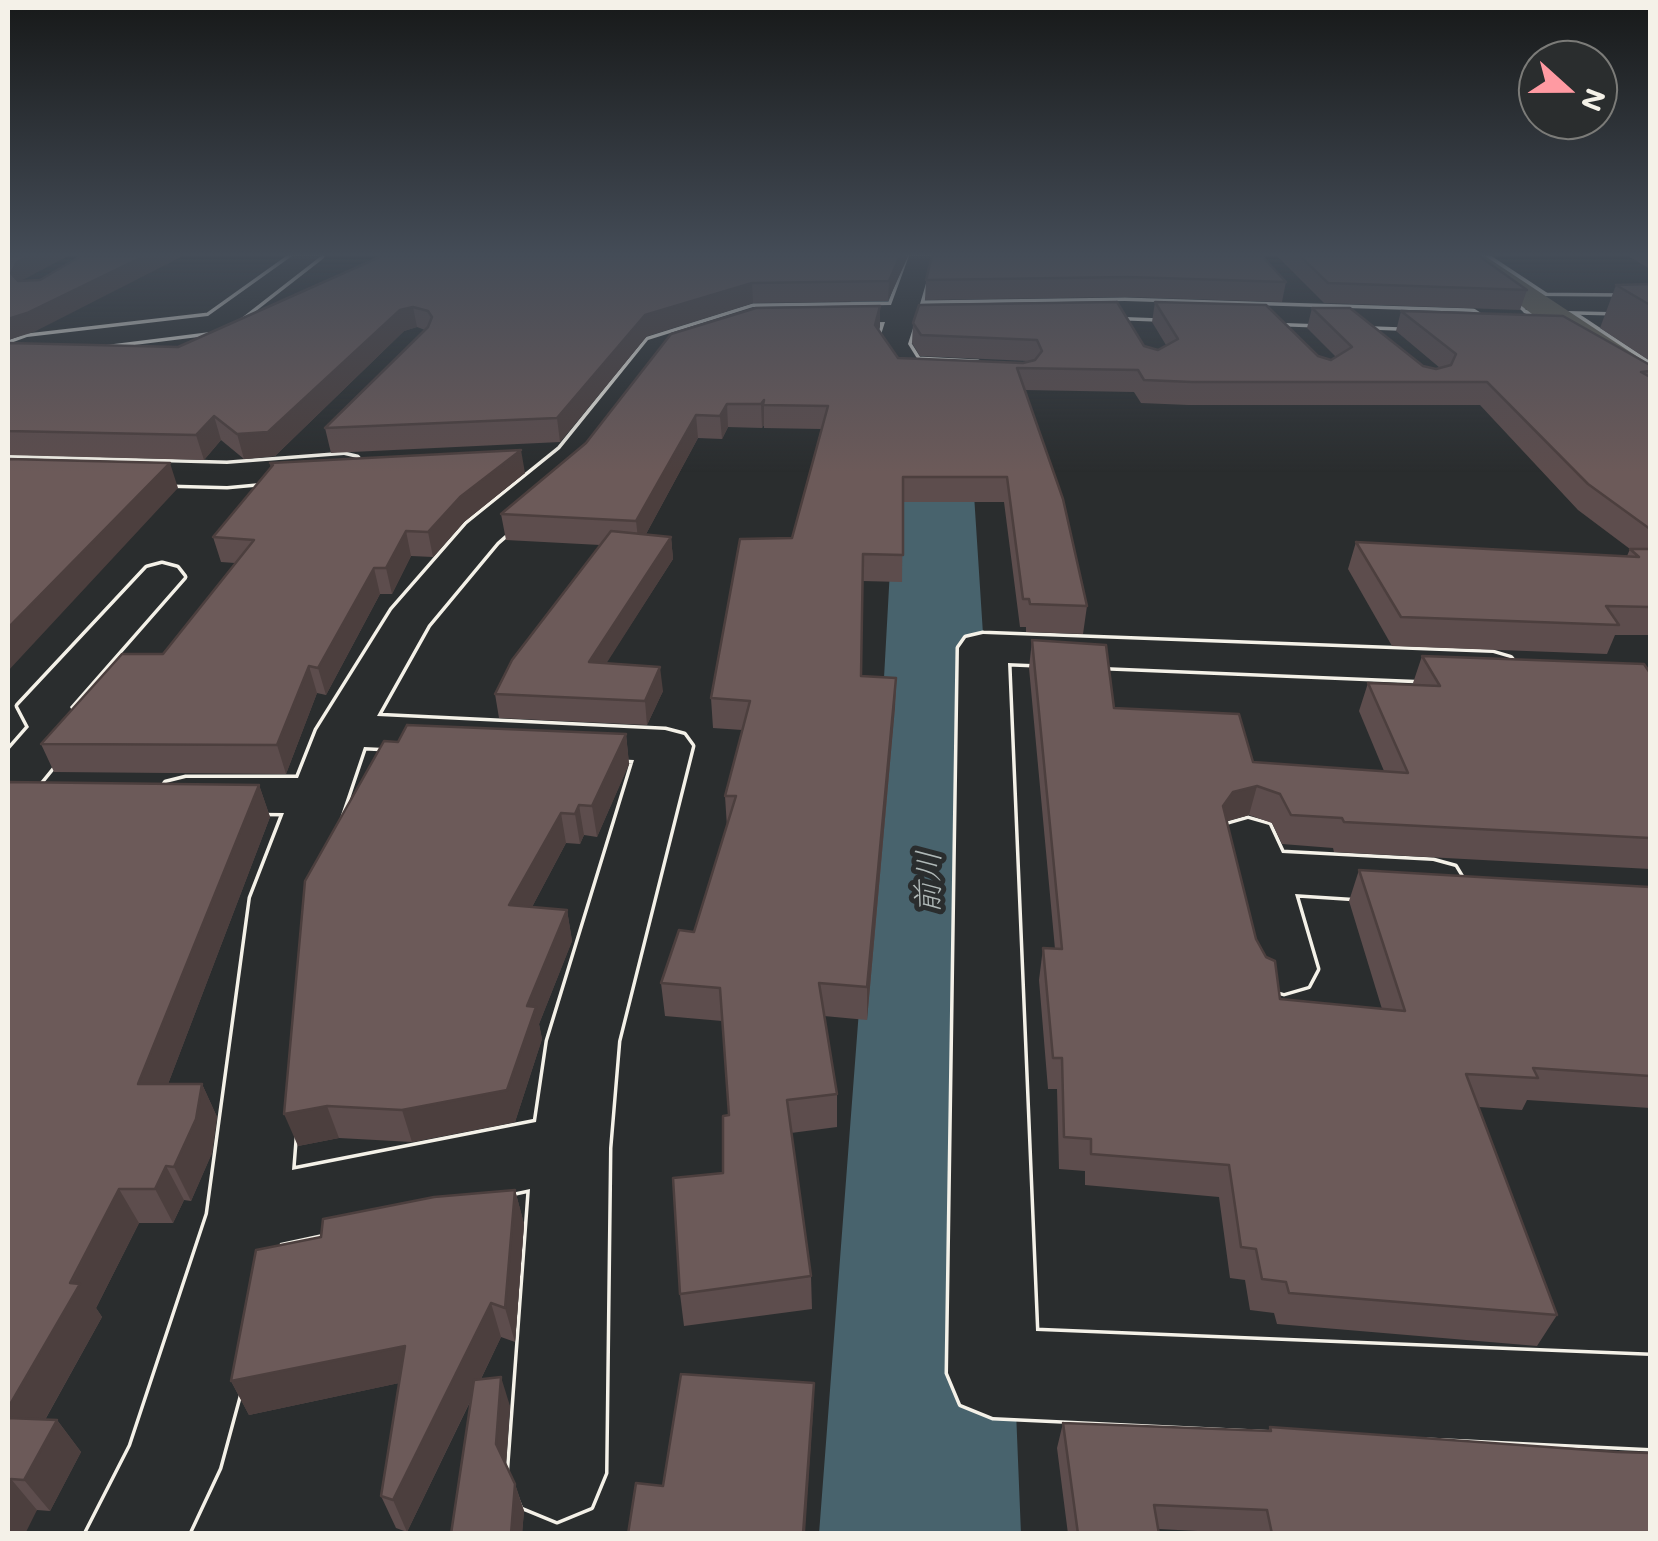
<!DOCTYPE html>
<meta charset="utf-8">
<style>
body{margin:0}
#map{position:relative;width:1658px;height:1541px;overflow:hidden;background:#2a2d2e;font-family:Mali,sans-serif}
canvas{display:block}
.frame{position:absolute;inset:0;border:10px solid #f4f1e8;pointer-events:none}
.north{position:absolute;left:1518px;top:40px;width:100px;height:100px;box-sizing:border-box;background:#2a2d2e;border:2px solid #7b7b78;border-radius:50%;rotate:111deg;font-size:28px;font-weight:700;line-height:40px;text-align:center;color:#f4f1e8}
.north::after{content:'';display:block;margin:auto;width:35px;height:45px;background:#ff9aa2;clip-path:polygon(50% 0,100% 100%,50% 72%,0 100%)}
</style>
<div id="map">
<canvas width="1658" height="1541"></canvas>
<div class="frame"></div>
<div class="north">N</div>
</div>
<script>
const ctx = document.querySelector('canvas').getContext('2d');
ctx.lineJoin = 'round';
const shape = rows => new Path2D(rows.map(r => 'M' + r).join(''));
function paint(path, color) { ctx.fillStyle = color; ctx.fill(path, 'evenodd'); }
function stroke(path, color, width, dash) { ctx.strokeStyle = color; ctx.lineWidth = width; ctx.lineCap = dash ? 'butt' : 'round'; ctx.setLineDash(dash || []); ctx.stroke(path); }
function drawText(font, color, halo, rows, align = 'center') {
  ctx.font = font + ' Mali,"Klee One",sans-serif'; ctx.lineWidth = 10; ctx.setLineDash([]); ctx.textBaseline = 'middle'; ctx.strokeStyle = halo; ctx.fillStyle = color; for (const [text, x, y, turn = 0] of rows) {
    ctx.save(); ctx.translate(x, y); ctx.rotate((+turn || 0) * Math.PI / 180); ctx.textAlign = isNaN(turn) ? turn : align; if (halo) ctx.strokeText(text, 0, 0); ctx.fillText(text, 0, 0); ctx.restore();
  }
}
const river = shape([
 [866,256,918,256,916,288,895,324,893,349,955,441,973,479,987,696,1021,1534,819,1534,883,696,895,479,881,441,831,349,835,324,860,288,866,256]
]);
const minor = shape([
 [292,256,321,256,226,330,34,354,8,365,8,344,27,337,208,316,292,256],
 [909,256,934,256,920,304,1125,301,1473,312,1487,321,1473,330,1125,317,915,322,908,344,918,360,978,363,983,370,978,377,967,380,897,376,878,344,885,322,756,325,670,352,586,465,497,542,428,625,377,716,665,730,684,735,692,746,618,1041,609,1148,605,1473,591,1507,557,1521,523,1507,509,1473,530,1189,280,1243,219,1468,188,1534,86,1534,131,1446,208,1214,251,898,284,813,186,812,166,807,158,795,166,783,186,778,298,778,317,730,392,610,467,524,560,449,648,340,753,307,891,305,909,256],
 [364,747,634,760,548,1041,536,1122,292,1170,313,898,364,747],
 [1536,296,1650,297,1650,313,1526,310,1522,304,1536,296],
 [344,455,357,458,363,466,357,474,227,486,8,480,8,458,227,464,344,455],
 [162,564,177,568,184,577,70,707,82,728,75,739,28,797,8,802,8,751,29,727,18,706,147,568,162,564],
 [983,634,1493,653,1510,658,1518,668,1510,678,1493,683,1008,663,1036,1331,1650,1356,1650,1448,993,1417,961,1404,948,1373,959,648,966,638,983,634],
 [1248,819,1269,825,1282,853,1433,861,1455,867,1464,882,1455,897,1433,903,1295,894,1317,969,1308,986,1284,993,1260,986,1251,969,1219,838,1227,825,1248,819]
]);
const major = shape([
 [1456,256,1485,256,1650,365,1650,388,1639,385,1553,330,1456,256]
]);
const wall = shape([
 [382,256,908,256,888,301,753,303,647,336,560,442,331,453,325,428,425,330,417,327,404,331,275,456,244,459,221,440,204,460,8,455,8,343,178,347],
 [932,256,1286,282,1282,302,1125,297,925,300,926,280],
 [1277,256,1479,256,1527,290,1520,310,1324,303],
 [1628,256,1650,256,1650,269],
 [1650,284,1650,361,1600,328,1616,285],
 [1155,302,1331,360,1336,357,1307,328,1312,308,1423,366,1436,369,1440,368,1396,331,1401,311,1650,365,1650,635,1615,635,1607,654,1392,646,1348,569,1356,542,1627,556,1630,549,1578,510,1480,405,1188,405,1141,403,1134,392,1025,390,1087,606,1083,634,1026,632,1026,627,1020,627,1004,502,903,502,902,582,862,581,861,676,896,678,895,707,867,1020,824,1016,837,1094,837,1127,791,1133,811,1276,812,1309,684,1326,680,1294,723,1173,729,1115,722,1021,665,1016,661,983,694,932,727,827,725,796,742,730,713,728,711,698,792,538,821,429,764,428,764,425,762,428,728,427,722,439,698,438,646,534,671,537,673,559,606,663,663,691,647,725,499,718,495,694,600,545,506,540,501,514,586,443,880,326,879,330,898,358,1023,363,1028,361,920,356,912,343,913,323,1144,346,1158,350,1166,345,1152,322],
 [270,463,525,473,464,522,433,557,411,556,392,594,380,594,326,695,317,693,286,774,54,772,41,744,163,654,235,563,221,562,213,537,271,468],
 [1032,640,1114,708,1253,762,1384,771,1359,711,1368,683,1414,685,1413,683,1422,656,1650,673,1650,873,1650,869,1334,852,1333,848,1282,844,1272,823,1249,815,1227,821,1256,939,1280,999,1382,1009,1349,901,1359,870,1650,887,1650,1108,1527,1100,1522,1110,1479,1107,1557,1315,1537,1346,1277,1324,1274,1313,1250,1310,1245,1280,1230,1278,1219,1197,1085,1185,1085,1171,1059,1169,1057,1089,1048,1089,1039,980,1043,948,1055,949,1029,668],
 [626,734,629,764,597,837,584,835,580,844,566,843,532,907,567,910,572,941,539,1024,542,1039,515,1122,412,1142,339,1138,298,1146,398,742],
 [8,782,259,785,270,817,168,1084,202,1084,217,1117,212,1153,191,1201,184,1200,173,1223,139,1223,96,1308,102,1317,45,1420,57,1420,81,1452,50,1511,37,1510,8,1534],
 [515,1190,524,1224,515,1342,501,1337,481,1379,510,1406,506,1465,515,1484,524,1511,522,1534,451,1534,471,1400,407,1532,396,1528,381,1496,399,1383,249,1415,231,1381,321,1237],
 [1063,1423,1268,1431,1270,1427,1650,1534,1256,1534,1158,1529,1159,1534,1068,1534,1057,1448]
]);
const shadedWall = shape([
 [29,256,68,256,23,280,18,291,11,273,17,262],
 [144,256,183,256,34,332,8,340,8,319],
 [900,256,908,256,888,301,889,281],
 [752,283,753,303,647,336,560,442,557,418,645,315],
 [880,306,880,326,875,346,875,325],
 [413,307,417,327,404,331,275,456,244,459,237,434,400,310],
 [764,400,764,425,762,428,761,404],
 [727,404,728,427,722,439,720,416],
 [696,415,698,438,639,547,636,521],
 [214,416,221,440,204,460,196,435],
 [521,450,525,473,464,522,433,557,428,532,460,497],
 [170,463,178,488,8,671,8,628],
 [406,531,411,556,392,594,386,568],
 [671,537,673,559,592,686,589,662],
 [374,568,380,594,326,695,318,668],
 [309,666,317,693,286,774,277,745],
 [660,667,663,691,647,725,645,701],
 [896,678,895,707,867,1020,867,987],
 [626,734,629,764,597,837,592,806],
 [259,785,270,817,155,1118,138,1084],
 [1257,786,1249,815,1226,821,1223,806,1233,792],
 [579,805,584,835,580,844,575,814],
 [561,813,566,843,516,937,509,905],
 [567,910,572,941,539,1024,542,1039,515,1122,412,1142,402,1110,527,1006],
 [202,1084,217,1117,212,1153,191,1201,174,1167],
 [327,1106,339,1138,298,1146,284,1114],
 [166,1166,184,1200,173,1223,155,1189],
 [119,1189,139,1223,96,1308,102,1317,28,1450,8,1425,8,1408],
 [515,1190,524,1224,515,1342,505,1308],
 [491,1303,501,1337,407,1532,393,1500],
 [405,1346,418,1379,249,1415,231,1381],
 [501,1377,510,1406,505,1473,496,1444],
 [814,1383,814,1400,805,1534,803,1534],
 [57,1420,81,1452,50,1511,24,1480],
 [11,1479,37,1510,25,1534,8,1534,8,1484],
 [515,1484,524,1511,522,1534,511,1534]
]);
const building = shape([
 [8,256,29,256,17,262,11,273,18,281,40,280,81,256,144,256,27,313,8,319,8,256],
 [382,256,900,256,889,281,752,283,645,315,557,418,325,428,428,327,432,317,428,311,413,307,400,310,268,432,237,434,214,416,196,435,8,431,8,343,178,347,382,256],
 [932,256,1262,256,1286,282,1128,277,926,280,932,256],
 [1300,256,1479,256,1527,290,1328,283,1300,256],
 [1650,284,1650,305,1616,285,1650,284],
 [1117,302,1144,346,1158,350,1178,339,1155,302,1266,305,1318,356,1331,360,1352,347,1312,308,1350,308,1423,366,1436,369,1451,365,1456,354,1401,311,1563,316,1650,365,1650,371,1641,372,1650,377,1650,529,1588,484,1487,382,1192,382,1144,380,1138,370,1017,368,1063,499,1087,606,1030,604,1029,599,1023,599,1007,477,903,477,903,555,863,554,861,676,896,678,867,987,819,983,837,1094,787,1100,811,1276,680,1294,673,1178,723,1173,723,1116,729,1115,720,988,661,983,679,930,694,932,736,796,725,796,750,701,711,698,740,539,792,538,828,406,763,405,764,400,761,404,727,404,720,416,696,415,636,521,501,514,586,443,671,334,756,308,880,306,875,325,898,358,1023,363,1035,360,1042,351,1037,340,921,335,913,323,919,305,1117,302],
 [521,450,460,497,428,532,406,531,386,568,374,568,318,668,309,666,277,745,41,744,122,654,163,654,254,540,213,537,273,465,270,463,521,450],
 [8,459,170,463,8,628,8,459],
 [611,531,671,537,589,662,660,667,645,701,495,694,512,660,611,531],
 [1356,542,1639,557,1630,549,1650,549,1650,607,1606,606,1619,625,1401,617,1356,542],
 [1032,640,1106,645,1114,708,1239,714,1253,762,1408,773,1368,683,1440,686,1422,656,1644,664,1650,673,1650,838,1344,822,1342,818,1291,815,1280,794,1257,786,1233,792,1223,806,1256,939,1266,957,1275,961,1280,999,1405,1011,1359,870,1650,887,1650,1076,1533,1068,1538,1078,1466,1074,1557,1315,1289,1293,1286,1282,1262,1279,1256,1249,1241,1247,1229,1165,1091,1154,1091,1139,1064,1137,1062,1058,1053,1058,1043,948,1062,949,1032,640],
 [407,725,626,734,592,806,579,805,575,814,561,813,509,905,567,910,527,1006,536,1007,507,1090,402,1110,327,1106,284,1114,305,881,384,741,398,742,407,725],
 [8,782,259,785,138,1084,202,1084,196,1119,174,1167,166,1166,155,1189,119,1189,70,1283,80,1284,8,1408,8,782],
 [515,1190,505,1308,491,1303,393,1500,381,1496,405,1346,231,1381,256,1250,321,1237,323,1219,434,1197,515,1190],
 [681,1374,814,1383,803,1534,628,1534,636,1483,663,1486,681,1374],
 [501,1377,496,1444,515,1484,511,1534,451,1534,474,1380,501,1377],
 [8,1418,57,1420,24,1480,11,1479,8,1484,8,1418],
 [1063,1423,1271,1431,1270,1427,1617,1452,1650,1453,1650,1534,1272,1534,1267,1510,1154,1505,1159,1534,1078,1534,1063,1423]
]);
const waterNames = [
 ["前川",929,882,-89]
];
paint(river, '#48636d');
stroke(minor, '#f4f1e8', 7);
stroke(major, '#f4f1e8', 7);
paint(minor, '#2a2d2e');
paint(major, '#726b5a');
paint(wall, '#5d4d4d');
paint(shadedWall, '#4c3f3e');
paint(building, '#6c5a59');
stroke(building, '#4c3f3e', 2.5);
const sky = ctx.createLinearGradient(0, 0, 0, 472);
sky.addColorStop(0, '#171919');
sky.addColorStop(0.54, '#444c57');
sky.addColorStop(1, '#444c5700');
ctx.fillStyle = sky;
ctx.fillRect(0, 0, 1658, 472);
drawText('italic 32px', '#afb8b7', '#2a2d2e', waterNames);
</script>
